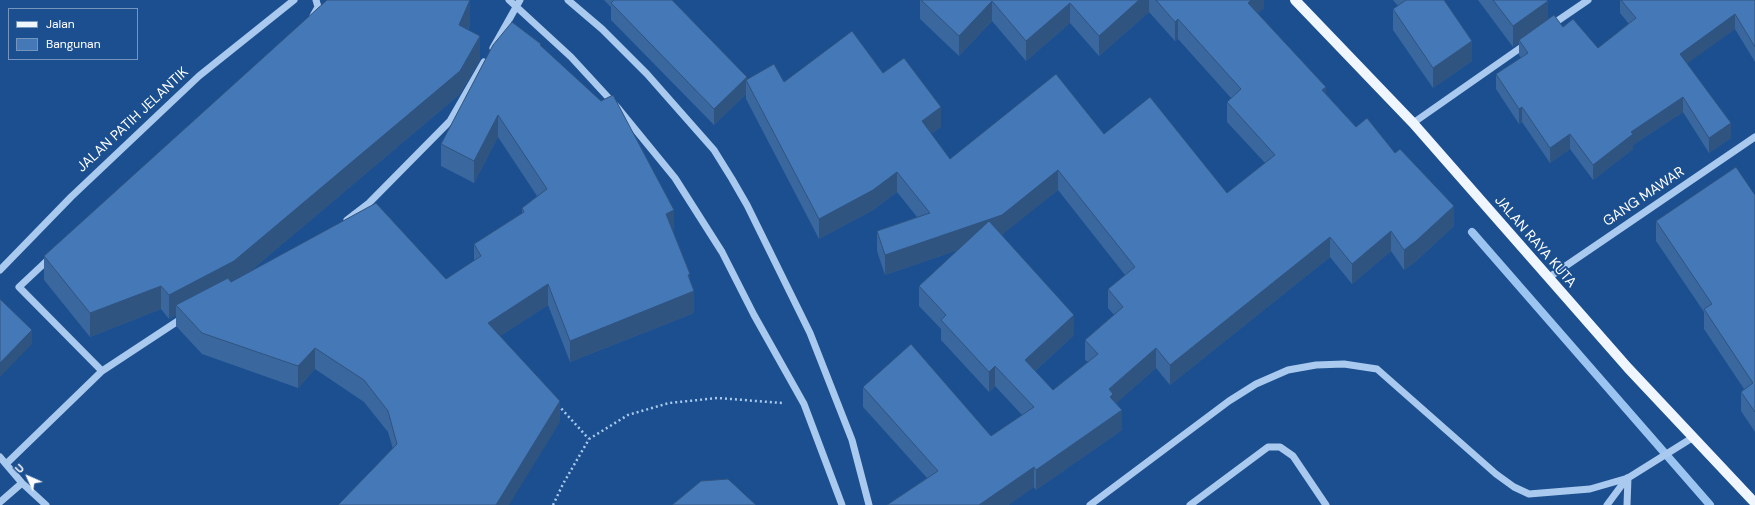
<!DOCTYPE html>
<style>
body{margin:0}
#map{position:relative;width:1755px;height:505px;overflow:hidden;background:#1b4f8f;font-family:"DM Sans",sans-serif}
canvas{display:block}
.legend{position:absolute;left:8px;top:8px;width:130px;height:52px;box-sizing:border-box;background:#1b4f8f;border:1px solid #7695bc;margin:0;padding:5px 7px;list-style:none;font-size:12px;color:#fff}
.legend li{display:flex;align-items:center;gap:8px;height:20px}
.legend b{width:20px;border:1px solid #7695bc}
.north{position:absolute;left:8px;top:457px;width:40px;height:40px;-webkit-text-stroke:3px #1b4f8f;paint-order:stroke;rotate:315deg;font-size:11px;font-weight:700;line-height:16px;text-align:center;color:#fff}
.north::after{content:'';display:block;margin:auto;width:14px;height:18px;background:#fff;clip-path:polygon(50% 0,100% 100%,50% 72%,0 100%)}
</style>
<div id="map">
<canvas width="1755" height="505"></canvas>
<ul class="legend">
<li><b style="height:5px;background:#f0f6ff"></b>Jalan</li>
<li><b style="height:11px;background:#4478b7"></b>Bangunan</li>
</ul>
<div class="north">U</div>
</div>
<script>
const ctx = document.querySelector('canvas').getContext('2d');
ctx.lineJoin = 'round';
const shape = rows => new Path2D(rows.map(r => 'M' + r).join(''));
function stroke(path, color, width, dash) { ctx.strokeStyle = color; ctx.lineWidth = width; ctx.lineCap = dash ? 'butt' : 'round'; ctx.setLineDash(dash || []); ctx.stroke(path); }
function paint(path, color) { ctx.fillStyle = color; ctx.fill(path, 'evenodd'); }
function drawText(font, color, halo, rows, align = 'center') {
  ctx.font = font + ' "DM Sans",sans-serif'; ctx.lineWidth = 4; ctx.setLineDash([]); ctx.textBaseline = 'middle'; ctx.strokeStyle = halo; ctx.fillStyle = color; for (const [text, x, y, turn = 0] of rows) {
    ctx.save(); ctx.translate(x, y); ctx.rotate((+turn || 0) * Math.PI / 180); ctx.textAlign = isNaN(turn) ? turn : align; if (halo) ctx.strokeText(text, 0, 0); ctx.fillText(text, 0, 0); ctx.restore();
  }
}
const stream = shape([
 [1472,232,1710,505]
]);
const path = shape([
 [558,405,589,439],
 [553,505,563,484,589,439,628,415,669,403,718,398,782,403]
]);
const minor = shape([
 [509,0,571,57,617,107,675,178,722,252,754,315,804,404,842,505],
 [568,0,602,29,647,74,714,150,732,179,747,205,810,333,852,440,869,505],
 [313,16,318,7,316,0],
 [1550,26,1588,0],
 [493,48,520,0],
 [1413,123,1526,44],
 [347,220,369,203,450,121,484,62],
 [51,257,19,287,102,371],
 [0,270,71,197,199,76,294,0],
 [1548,278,1755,137],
 [0,457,22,483,46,505],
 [6,464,102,371,184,317],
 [0,502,22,483],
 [1090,505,1229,401,1256,384,1288,370,1316,365,1344,364,1377,369,1496,474,1514,487,1529,494,1590,489,1628,478,1692,438],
 [1190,505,1268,447,1280,447,1293,456,1326,505],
 [1607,505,1627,478],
 [1627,505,1628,478]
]);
const major = shape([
 [1295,0,1413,123,1628,368,1755,503]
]);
const wall = shape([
 [604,0,672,0,747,79,784,82,883,73,941,127,931,134,950,159,1104,134,1227,193,1265,163,1227,122,1227,102,1231,98,1178,39,1175,41,1149,12,1099,56,1070,23,1026,61,992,21,959,56,920,19,920,0,1264,0,1264,8,1258,13,1326,94,1356,127,1395,153,1454,226,1416,261,1404,270,1391,251,1352,284,1330,257,1170,385,1156,368,1116,403,1122,430,1036,490,1034,487,1008,505,887,505,927,478,863,407,863,387,991,436,1022,415,995,386,989,392,941,340,941,329,919,306,919,286,958,250,885,275,877,251,877,231,917,217,897,192,873,210,819,239,746,99,746,94,714,125,611,20,611,7],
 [1058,190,1125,275,1108,289,1108,308,1114,315,1085,340,1085,360,1088,362,1053,390,1035,371,1074,335,1001,235],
 [1393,0,1444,0,1472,61,1433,88,1393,30,1393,9,1398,6],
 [1478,0,1547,0,1548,19,1563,27,1598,48,1629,24,1620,13,1620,0,1755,0,1755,62,1735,29,1687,63,1731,138,1709,153,1683,112,1633,145,1633,149,1593,180,1570,149,1550,163,1522,122,1519,124,1496,89,1496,74,1521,58,1519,55,1519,43,1513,47],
 [470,23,468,30,480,60,460,94,248,273,446,279,474,261,474,244,522,213,522,208,537,196,498,137,474,183,441,166,441,144,541,46,674,231,673,231,690,281,694,313,570,362,548,305,500,336,560,422,393,449,388,432,364,402,315,369,298,388,202,354,176,326,176,315,169,319,161,309,90,337,44,280,44,256],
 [1755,195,1755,432,1741,411,1741,392,1744,389,1704,329,1704,312,1656,241,1656,221]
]);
const shadedWall = shape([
 [470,0,470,23,459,49,459,25],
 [1139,0,1149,0,1149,12,1099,56,1099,36],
 [1251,0,1264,0,1264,8,1248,22,1248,3],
 [992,1,992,21,959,56,959,36],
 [1548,1,1548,22,1519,40,1519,43,1513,47,1513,26],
 [1070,3,1070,23,1026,61,1026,41],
 [1735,14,1735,29,1680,69,1680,54],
 [1178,19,1178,39,1175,41,1175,22],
 [480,36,480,60,460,94,234,285,176,305,176,315,169,319,169,295],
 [1472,41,1472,61,1433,88,1433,68],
 [747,77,747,82,746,80,746,94,714,125,714,109],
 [1326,87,1326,106,1322,90],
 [1683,97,1683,112,1633,145,1633,149,1593,180,1593,165,1631,132],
 [941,107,941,127,922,141,922,121],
 [1522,107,1522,122,1519,124,1519,109],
 [498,115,498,137,474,183,474,161],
 [1731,123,1731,138,1709,153,1709,138],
 [1570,134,1570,149,1550,163,1550,148],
 [1058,170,1058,190,1002,235,885,275,885,255],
 [897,172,897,192,873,210,819,239,819,219],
 [1454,206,1454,226,1416,261,1404,270,1404,250],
 [674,210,674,231,666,235,666,214],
 [1391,231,1391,251,1352,284,1352,264],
 [1330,237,1330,257,1170,385,1170,365],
 [690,274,690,293,694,291,694,313,570,362,570,341],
 [548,284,548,305,488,344,488,323],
 [161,286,161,309,90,337,90,313],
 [1074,315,1074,335,1025,380,1025,360],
 [32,330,32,344,0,377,0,363],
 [315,348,315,369,298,388,298,366],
 [1156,348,1156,368,1113,406,1113,414,1109,389],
 [995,366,995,386,989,392,989,372],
 [560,401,560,422,509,505,496,505],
 [1122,410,1122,430,1036,490,1036,470],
 [1034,467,1034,487,1008,505,979,505]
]);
const building = shape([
 [327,0,470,0,459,25,480,36,460,71,234,261,169,295,161,286,90,313,44,256,327,0],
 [614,0,672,0,747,77,714,109,611,3,614,0],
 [921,0,1139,0,1099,36,1070,3,1026,41,992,1,959,36,921,0],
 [1156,0,1251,0,1248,3,1326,87,1322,90,1356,127,1367,118,1395,153,1400,149,1454,206,1416,241,1404,250,1391,231,1352,264,1330,237,1170,365,1156,348,1109,389,1113,394,1110,397,1122,410,1036,470,1034,467,979,505,887,505,938,471,863,387,911,344,991,436,1034,407,995,366,989,372,941,320,946,315,919,286,989,221,1074,315,1025,360,1053,390,1098,354,1085,340,1123,307,1108,289,1135,267,1058,170,1002,215,885,255,877,231,930,213,897,172,873,190,819,219,746,80,774,64,784,82,852,31,883,73,904,58,941,107,922,121,950,159,1056,74,1104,134,1150,97,1227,193,1275,155,1227,102,1241,89,1178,19,1175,22,1156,0],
 [1406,0,1444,0,1472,41,1433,68,1393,9,1406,0],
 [1493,0,1547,0,1548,1,1513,26,1493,0],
 [1621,0,1755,0,1755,47,1735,14,1680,54,1731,123,1709,138,1683,97,1631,132,1633,134,1593,165,1570,134,1550,148,1522,107,1519,109,1496,74,1528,53,1519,40,1554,15,1563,27,1573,19,1598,48,1636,18,1621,0],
 [512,22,541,44,540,45,601,101,613,95,674,210,666,214,690,274,688,275,694,291,570,341,548,284,488,323,560,401,496,505,338,505,397,444,388,411,364,380,315,348,298,366,202,333,176,305,228,278,231,282,376,203,446,279,481,256,474,244,524,212,522,208,547,189,498,115,474,161,441,144,493,45,512,22],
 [1736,167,1755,195,1755,412,1741,392,1753,383,1704,309,1712,304,1656,221,1736,167],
 [0,299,32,330,0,363,0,299],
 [728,479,756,505,672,505,701,481,728,479]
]);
const streetNames = [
 ["JALAN PATIH JELANTIK",133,120,-43],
 ["GANG MAWAR",1644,197,-34],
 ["JALAN RAYA KUTA",1535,242,49]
];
stroke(stream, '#9cc4f0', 8);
stroke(path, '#a9c9ee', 2.5, [2, 3]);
stroke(minor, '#a9c9ee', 7);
stroke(major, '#f0f6ff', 10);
paint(wall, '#3a679d');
paint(shadedWall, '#305480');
paint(building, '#4478b7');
stroke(building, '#305480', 1);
drawText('14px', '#fff', '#1b4f8f', streetNames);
</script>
